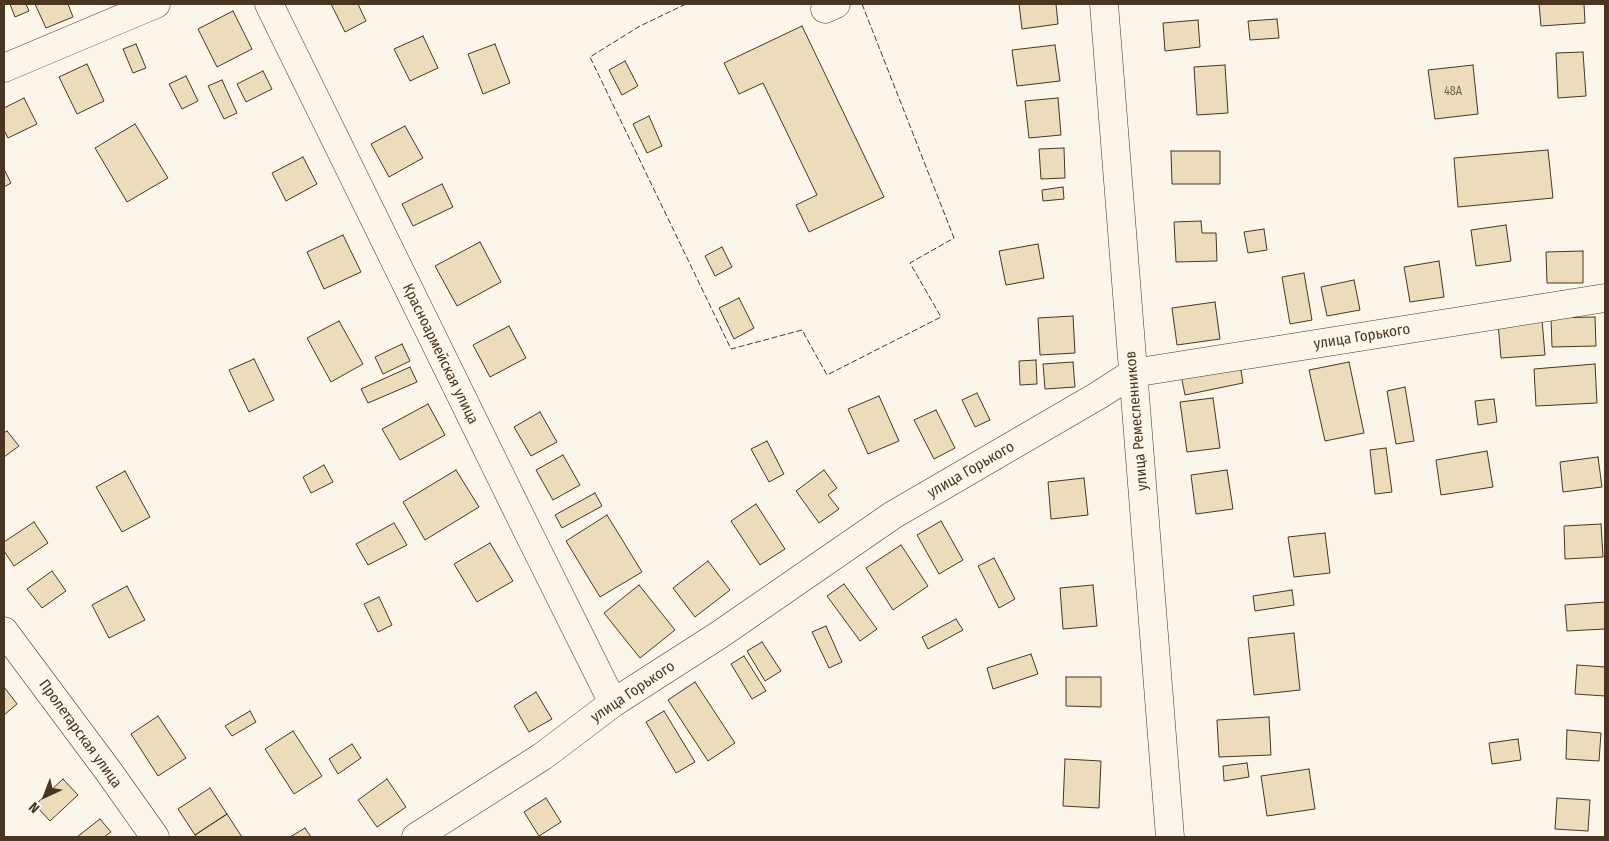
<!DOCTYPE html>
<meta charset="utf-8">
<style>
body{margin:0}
#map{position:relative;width:1609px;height:841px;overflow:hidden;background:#fbf6e9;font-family:"Fira Sans Condensed",sans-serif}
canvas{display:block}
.frame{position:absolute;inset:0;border:5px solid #4a3520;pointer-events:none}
.north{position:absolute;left:20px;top:771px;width:50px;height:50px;-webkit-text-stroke:4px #fbf6e9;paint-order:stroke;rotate:223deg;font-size:14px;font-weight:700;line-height:20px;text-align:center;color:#4a3520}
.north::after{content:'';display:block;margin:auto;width:18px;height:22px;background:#4a3520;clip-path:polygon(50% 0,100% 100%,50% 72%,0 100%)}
</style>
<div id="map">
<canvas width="1609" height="841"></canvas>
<div class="frame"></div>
<div class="north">N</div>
</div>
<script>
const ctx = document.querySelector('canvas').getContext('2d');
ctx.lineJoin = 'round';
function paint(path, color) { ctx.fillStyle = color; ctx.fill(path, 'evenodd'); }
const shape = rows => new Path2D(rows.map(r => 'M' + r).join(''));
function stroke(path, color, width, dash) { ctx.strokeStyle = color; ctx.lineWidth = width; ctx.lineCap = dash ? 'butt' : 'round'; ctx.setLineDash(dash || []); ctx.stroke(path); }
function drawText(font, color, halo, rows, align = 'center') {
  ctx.font = font + ' "Fira Sans Condensed",sans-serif'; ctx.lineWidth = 4; ctx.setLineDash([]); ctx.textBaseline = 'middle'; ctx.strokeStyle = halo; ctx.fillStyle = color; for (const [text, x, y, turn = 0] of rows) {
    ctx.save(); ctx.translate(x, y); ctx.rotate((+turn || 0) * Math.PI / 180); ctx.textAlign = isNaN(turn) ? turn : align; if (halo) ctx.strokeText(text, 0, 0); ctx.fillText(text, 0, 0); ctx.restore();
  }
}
const building = shape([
 [10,4,26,4,29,11,15,17,10,4],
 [35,4,68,4,73,17,46,28,35,4],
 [331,4,358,4,366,21,345,32,331,4],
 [1019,4,1056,4,1058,24,1022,29,1019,4],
 [1539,4,1584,4,1585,23,1541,26,1539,4],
 [233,11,252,49,217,67,198,29,233,11],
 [1277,19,1279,38,1250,40,1248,21,1277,19],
 [1198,20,1200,47,1165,51,1163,23,1198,20],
 [802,26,884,197,809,232,796,205,817,195,763,83,739,94,724,63,802,26],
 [423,36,438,68,410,81,394,49,423,36],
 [136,44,146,68,133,73,123,49,136,44],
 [495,44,510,83,483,94,468,54,495,44],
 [1055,45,1060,81,1017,86,1012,50,1055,45],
 [1583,52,1586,96,1558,98,1556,53,1583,52],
 [625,61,638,86,622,95,609,70,625,61],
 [87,64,104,101,77,114,59,77,87,64],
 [1225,65,1228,113,1197,115,1194,67,1225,65],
 [1473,65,1478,114,1435,119,1428,70,1473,65],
 [263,71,272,89,246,102,237,84,263,71],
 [186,76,198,101,182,109,169,84,186,76],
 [222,80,237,113,224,119,208,86,222,80],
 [24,98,37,124,8,138,4,130,4,108,24,98],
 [1058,98,1061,135,1029,138,1025,101,1058,98],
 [649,116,662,146,647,153,633,124,649,116],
 [135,124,168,178,127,202,95,148,135,124],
 [405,126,423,158,389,177,371,144,405,126],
 [1064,148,1065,178,1041,179,1039,149,1064,148],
 [1548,150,1553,198,1458,207,1454,158,1548,150],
 [1171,151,1220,151,1220,184,1172,184,1171,151],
 [303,157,317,184,286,201,272,173,303,157],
 [4,169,11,183,4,187,4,169],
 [442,184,453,207,413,226,402,204,442,184],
 [1063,187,1064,199,1043,201,1042,190,1063,187],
 [1201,221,1202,233,1216,233,1217,261,1176,262,1174,222,1201,221],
 [1506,225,1511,261,1476,266,1471,230,1506,225],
 [1264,229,1267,250,1248,253,1244,232,1264,229],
 [343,235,361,272,324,289,307,252,343,235],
 [480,242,501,282,457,306,435,266,480,242],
 [1038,244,1044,278,1006,285,999,251,1038,244],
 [722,247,732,267,715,276,705,256,722,247],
 [1583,251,1583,283,1547,283,1546,252,1583,251],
 [1439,261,1444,297,1410,302,1404,267,1439,261],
 [1304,273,1312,320,1290,324,1282,277,1304,273],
 [1354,280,1360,310,1327,316,1321,287,1354,280],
 [739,298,754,328,734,339,719,308,739,298],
 [1215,302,1220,339,1177,345,1172,308,1215,302],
 [1073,316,1075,353,1040,355,1038,318,1073,316],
 [1595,317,1596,346,1552,347,1551,318,1595,317],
 [1542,320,1545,355,1501,358,1498,323,1542,320],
 [339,321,363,364,331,382,307,338,339,321],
 [509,326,526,358,490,377,473,345,509,326],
 [402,344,410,361,383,374,375,357,402,344],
 [254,359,274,400,249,412,229,370,254,359],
 [1036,360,1037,384,1020,385,1019,361,1036,360],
 [1073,362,1075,387,1045,389,1043,364,1073,362],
 [1349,362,1364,433,1325,441,1309,370,1349,362],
 [1240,364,1243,383,1185,395,1181,375,1240,364],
 [1595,364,1597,403,1536,406,1534,369,1595,364],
 [410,367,417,382,368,403,361,389,410,367],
 [1405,387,1414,441,1396,444,1387,391,1405,387],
 [977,393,990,420,975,427,962,400,977,393],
 [879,396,899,441,868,454,848,409,879,396],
 [1213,398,1220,448,1187,452,1180,402,1213,398],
 [1494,399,1497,422,1478,425,1475,401,1494,399],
 [428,404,445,435,400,460,382,429,428,404],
 [936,410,955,448,934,459,914,420,936,410],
 [540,412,557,442,531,456,514,427,540,412],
 [7,431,19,446,4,457,4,433,7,431],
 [767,441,784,474,769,482,751,449,767,441],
 [1386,448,1392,492,1375,494,1370,450,1386,448],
 [1487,451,1493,487,1441,495,1436,460,1487,451],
 [563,455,580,485,553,500,536,470,563,455],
 [1598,457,1602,487,1563,492,1560,462,1598,457],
 [324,465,333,482,311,493,303,477,324,465],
 [456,470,479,507,425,540,403,502,456,470],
 [824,470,837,488,828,495,839,509,819,523,796,491,824,470],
 [1227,470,1233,509,1196,514,1191,475,1227,470],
 [125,471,150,517,122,532,96,487,125,471],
 [1084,478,1088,515,1051,519,1048,482,1084,478],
 [595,493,602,506,562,528,555,515,595,493],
 [756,504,785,549,760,565,731,521,756,504],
 [607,515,642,572,600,597,566,541,607,515],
 [941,521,963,560,939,574,917,535,941,521],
 [34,522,48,543,14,566,4,551,4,542,34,522],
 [394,523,407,545,368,565,356,544,394,523],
 [1601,524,1603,557,1565,559,1564,526,1601,524],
 [1325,533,1330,573,1294,577,1288,537,1325,533],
 [490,543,513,581,477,602,454,564,490,543],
 [901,545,928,586,893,610,866,568,901,545],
 [994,558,1015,599,999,608,978,566,994,558],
 [708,561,730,590,695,617,673,588,708,561],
 [52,571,66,591,42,608,27,589,52,571],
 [844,584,877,629,860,641,827,596,844,584],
 [639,585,675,630,640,658,604,613,639,585],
 [1093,585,1097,626,1063,629,1060,588,1093,585],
 [127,586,145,620,109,638,92,605,127,586],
 [1292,590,1294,605,1255,611,1253,596,1292,590],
 [379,597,392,625,378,632,364,604,379,597],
 [1605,602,1605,629,1567,631,1565,605,1605,602],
 [956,619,963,630,928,649,922,637,956,619],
 [826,626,842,662,829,668,812,632,826,626],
 [1294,633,1300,690,1254,695,1248,638,1294,633],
 [762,642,781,671,765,681,747,651,762,642],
 [1031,654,1038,674,993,689,987,668,1031,654],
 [744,656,766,691,752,699,731,664,744,656],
 [1577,665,1605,667,1605,696,1575,694,1577,665],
 [1066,677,1101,677,1101,707,1066,706,1066,677],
 [695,682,735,743,708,761,668,700,695,682],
 [4,687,17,704,4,715,4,687],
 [536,692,552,719,529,732,514,706,536,692],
 [250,711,256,722,232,736,225,726,250,711],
 [664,711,695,762,676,773,646,722,664,711],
 [158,716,186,758,158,776,131,734,158,716],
 [1269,717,1271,755,1219,757,1217,720,1269,717],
 [1567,730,1601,733,1599,761,1566,759,1567,730],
 [293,731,322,776,294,794,265,749,293,731],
 [1518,739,1521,760,1492,764,1489,743,1518,739],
 [352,744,361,758,338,774,329,759,352,744],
 [1065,759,1101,761,1099,808,1063,806,1065,759],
 [1247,763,1249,777,1224,781,1223,766,1247,763],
 [1309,769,1315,809,1267,816,1261,776,1309,769],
 [63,779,78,795,50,821,35,805,63,779],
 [387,779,406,807,377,827,358,800,387,779],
 [210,788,227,814,195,835,178,809,210,788],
 [546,798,561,822,539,836,524,812,546,798],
 [1557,798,1590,800,1588,831,1555,829,1557,798],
 [227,814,242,837,196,837,195,835,227,814],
 [100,819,111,832,104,837,77,837,100,819],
 [305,828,311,837,290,837,305,828]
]);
const minor = shape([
 [269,4,529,534,613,703],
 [1104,4,1170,837],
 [825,9,836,4],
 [4,68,156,4],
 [4,631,109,772,155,837],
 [416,837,543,756,613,703,719,635,893,515,1099,395,1133,373,1605,298]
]);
const fence = shape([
 [686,4,640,26,590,57,731,349,802,330,827,375,941,317,910,263,954,238,862,4]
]);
const numberNames = [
 ["48А",1453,92]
];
const streetNames = [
 ["улица Горького",1362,337,-9],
 ["Красноармейская улица",440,354,64],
 ["улица Ремесленников",1137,421,-95],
 ["улица Горького",971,470,-30],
 ["улица Горького",633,692,-34],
 ["Пролетарская улица",80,734,54]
];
paint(building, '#ecdcbc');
stroke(building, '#4a3520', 1);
stroke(minor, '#4a3520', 29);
stroke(minor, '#fbf6e9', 28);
stroke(fence, '#4a3520', 1, [6, 2.5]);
drawText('12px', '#725f47', null, numberNames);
drawText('15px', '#4a3520', '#fbf6e9', streetNames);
</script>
